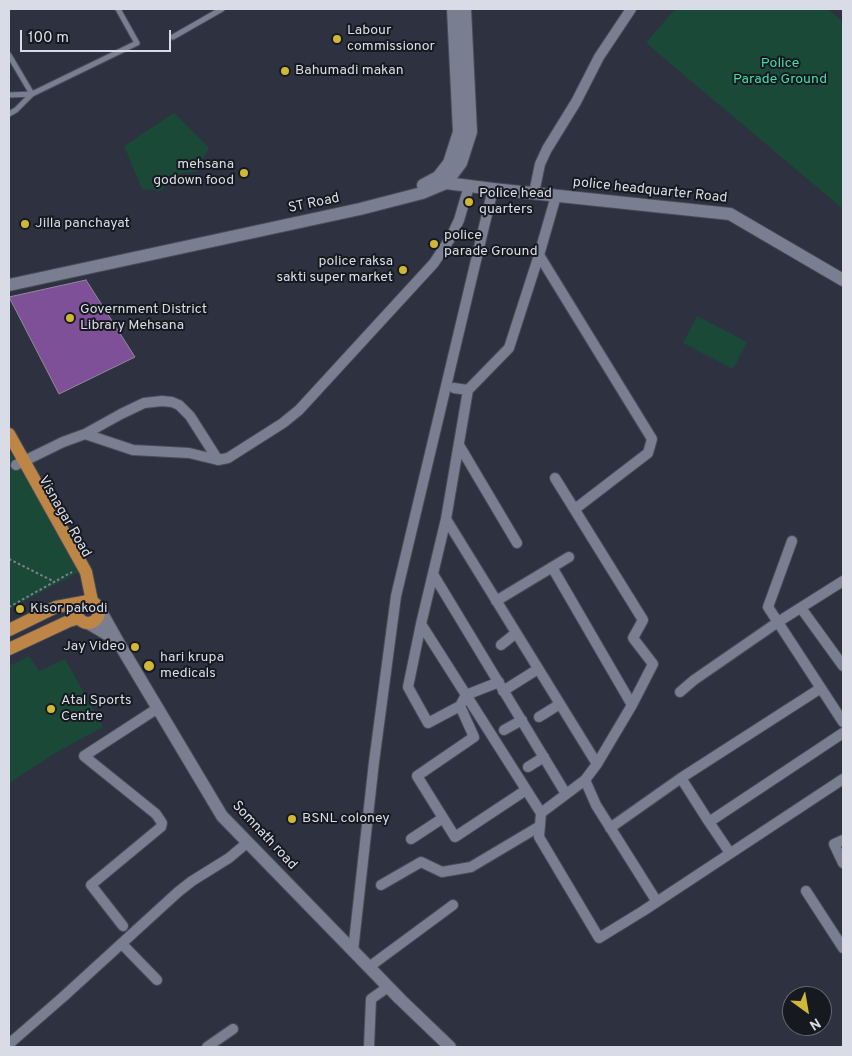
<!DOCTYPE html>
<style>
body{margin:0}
#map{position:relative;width:852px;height:1056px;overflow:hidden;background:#2d3140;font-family:Overpass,sans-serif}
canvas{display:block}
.frame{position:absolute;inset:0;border:10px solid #d9dce6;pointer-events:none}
.north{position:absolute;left:782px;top:986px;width:50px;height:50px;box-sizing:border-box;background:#171920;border:1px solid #65676f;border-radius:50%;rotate:148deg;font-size:14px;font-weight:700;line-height:20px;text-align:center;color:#d9dce6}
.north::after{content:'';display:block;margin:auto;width:18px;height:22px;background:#d0b736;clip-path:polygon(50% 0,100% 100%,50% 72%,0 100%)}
.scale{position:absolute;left:20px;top:30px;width:151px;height:22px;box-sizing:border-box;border:2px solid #d9dce6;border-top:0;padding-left:6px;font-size:15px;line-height:18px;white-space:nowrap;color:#d9dce6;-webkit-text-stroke:4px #171920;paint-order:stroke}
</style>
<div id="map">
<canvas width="852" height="1056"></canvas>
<div class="frame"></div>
<div class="north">N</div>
<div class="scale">100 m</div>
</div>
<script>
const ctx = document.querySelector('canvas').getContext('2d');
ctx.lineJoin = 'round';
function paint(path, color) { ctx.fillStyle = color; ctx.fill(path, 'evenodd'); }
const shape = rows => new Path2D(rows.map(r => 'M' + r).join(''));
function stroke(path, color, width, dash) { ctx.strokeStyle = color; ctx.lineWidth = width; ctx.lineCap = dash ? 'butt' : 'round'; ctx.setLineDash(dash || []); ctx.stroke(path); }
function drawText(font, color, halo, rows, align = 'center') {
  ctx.font = font + ' Overpass,sans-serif'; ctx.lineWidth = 4; ctx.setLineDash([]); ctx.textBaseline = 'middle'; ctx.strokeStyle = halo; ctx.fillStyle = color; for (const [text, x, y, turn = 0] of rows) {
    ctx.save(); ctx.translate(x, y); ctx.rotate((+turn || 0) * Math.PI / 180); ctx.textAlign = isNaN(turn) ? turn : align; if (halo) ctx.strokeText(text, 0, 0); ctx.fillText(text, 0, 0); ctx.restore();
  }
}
const green = shape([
 [675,9,828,9,843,22,843,209,646,43],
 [174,113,209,148,195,172,182,173,160,191,142,189,124,146],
 [697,316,747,342,733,369,683,343],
 [9,451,81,571,9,609],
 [29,656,39,671,65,659,103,727,57,752,9,783,9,666]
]);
const building = shape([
 [86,280,135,357,59,394,9,297,86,280]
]);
const path = shape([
 [9,559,55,582],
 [9,607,72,572]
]);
const lane = shape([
 [173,37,222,9],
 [9,55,32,94],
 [9,95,32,94],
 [9,114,16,110,32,94,137,43,118,9]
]);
const street = shape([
 [534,193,540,164,547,149,576,102,599,57,631,9],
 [556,196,539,255,652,439,648,453,575,509],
 [454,388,468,390,509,348,539,255],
 [468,390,446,519,597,764,585,780,596,805,657,902],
 [85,434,121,414,144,403,162,401,172,402,179,405,190,416,218,460],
 [459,445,517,543],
 [16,465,63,442,85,434,133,450,189,453,218,460,228,458,283,423,299,410,434,263,451,237,459,220,469,186],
 [555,478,643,620,633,638,653,664,632,705],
 [446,519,421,624,541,813,539,837,599,938,643,911,843,779],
 [792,541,768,607,843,722],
 [552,567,632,705,597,764],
 [433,574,566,794],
 [496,601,569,557],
 [801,608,843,666],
 [421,624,408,687,428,723,460,706],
 [501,645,516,633],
 [499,682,466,695,460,706,474,737,417,776,455,837,526,790],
 [503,691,538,669],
 [680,692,694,680,778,622,843,581],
 [539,717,560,704],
 [504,730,522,720],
 [528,767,544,757],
 [681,778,821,688],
 [541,813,585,780],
 [709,822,730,853],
 [610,828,681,778,709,822,843,733],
 [411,839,443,818],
 [843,840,834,844,843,863],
 [381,885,421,862,442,872,471,867,540,826],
 [806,891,843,948],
 [123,926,91,885,161,827,162,823,156,814,84,756,158,708],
 [122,944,157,980],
 [353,951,374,762,396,596,493,189],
 [369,967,453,905],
 [9,1044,63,997,178,892,192,881,229,858,248,842],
 [207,1047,233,1029],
 [369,1047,371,999,388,987]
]);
const secondary = shape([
 [442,180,446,183,493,189,730,214,843,280],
 [423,185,438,177,449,163,459,132,453,9],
 [9,285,360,209,422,193,446,183,461,163,471,132,465,9],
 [99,608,117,640],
 [88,623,117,640,222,816,400,999,450,1047]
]);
const primary = shape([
 [9,434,86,572,92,601],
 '77 612a11 11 0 1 1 22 0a11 11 0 1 1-22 0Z',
 [9,630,56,607,83,602],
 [9,649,69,621,79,618]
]);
const markers = [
 [337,39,5,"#d0b736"],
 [285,71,5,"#d0b736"],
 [244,173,5,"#d0b736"],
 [469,202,5,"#d0b736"],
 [25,224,5,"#d0b736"],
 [434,244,5,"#d0b736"],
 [403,270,5,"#d0b736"],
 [70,318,5,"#d0b736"],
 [20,609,5,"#d0b736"],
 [135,647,5,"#d0b736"],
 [149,666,6,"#d0b736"],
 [51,709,5,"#d0b736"],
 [292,819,5,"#d0b736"]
];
const poiNames = [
 ["Labour",347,31],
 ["commissionor",347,47],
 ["Bahumadi makan",295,71],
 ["mehsana",234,165,"right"],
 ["godown food",234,181,"right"],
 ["Police head",479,194],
 ["quarters",479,210],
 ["Jilla panchayat",35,224],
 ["police",444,236],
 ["parade Ground",444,252],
 ["police raksa",393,262,"right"],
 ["sakti super market",393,278,"right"],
 ["Government District",80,310],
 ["Library Mehsana",80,326],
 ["Kisor pakodi",30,609],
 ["Jay Video",125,647,"right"],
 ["hari krupa",160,658],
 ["medicals",160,674],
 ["Atal Sports",61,701],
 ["Centre",61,717],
 ["BSNL coloney",302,819]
];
const parkNames = [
 ["Police",780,64],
 ["Parade Ground",780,80]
];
const streetNames = [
 ["police headquarter Road",650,191,6],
 ["ST Road",314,204,-12],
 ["Visnagar Road",64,517,60],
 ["Somnath road",264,836,47]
];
paint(green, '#1a4a37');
paint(building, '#7e5097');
stroke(building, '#938999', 1);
stroke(lane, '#484c58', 7);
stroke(street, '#484c58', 12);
stroke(secondary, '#484c58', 14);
stroke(primary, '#484c58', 14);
stroke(path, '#7e818e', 2, [2.5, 2.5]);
stroke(lane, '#797e90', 5);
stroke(street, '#797e90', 10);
stroke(secondary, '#797e90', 12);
stroke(primary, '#bd8647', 12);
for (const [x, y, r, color] of markers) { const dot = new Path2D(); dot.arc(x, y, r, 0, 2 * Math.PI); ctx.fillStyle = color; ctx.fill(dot); stroke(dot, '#171920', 2); }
drawText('14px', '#d9dce6', '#171920', poiNames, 'left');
drawText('14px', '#42dda6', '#171920', parkNames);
drawText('14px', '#d9dce6', '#171920', streetNames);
</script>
